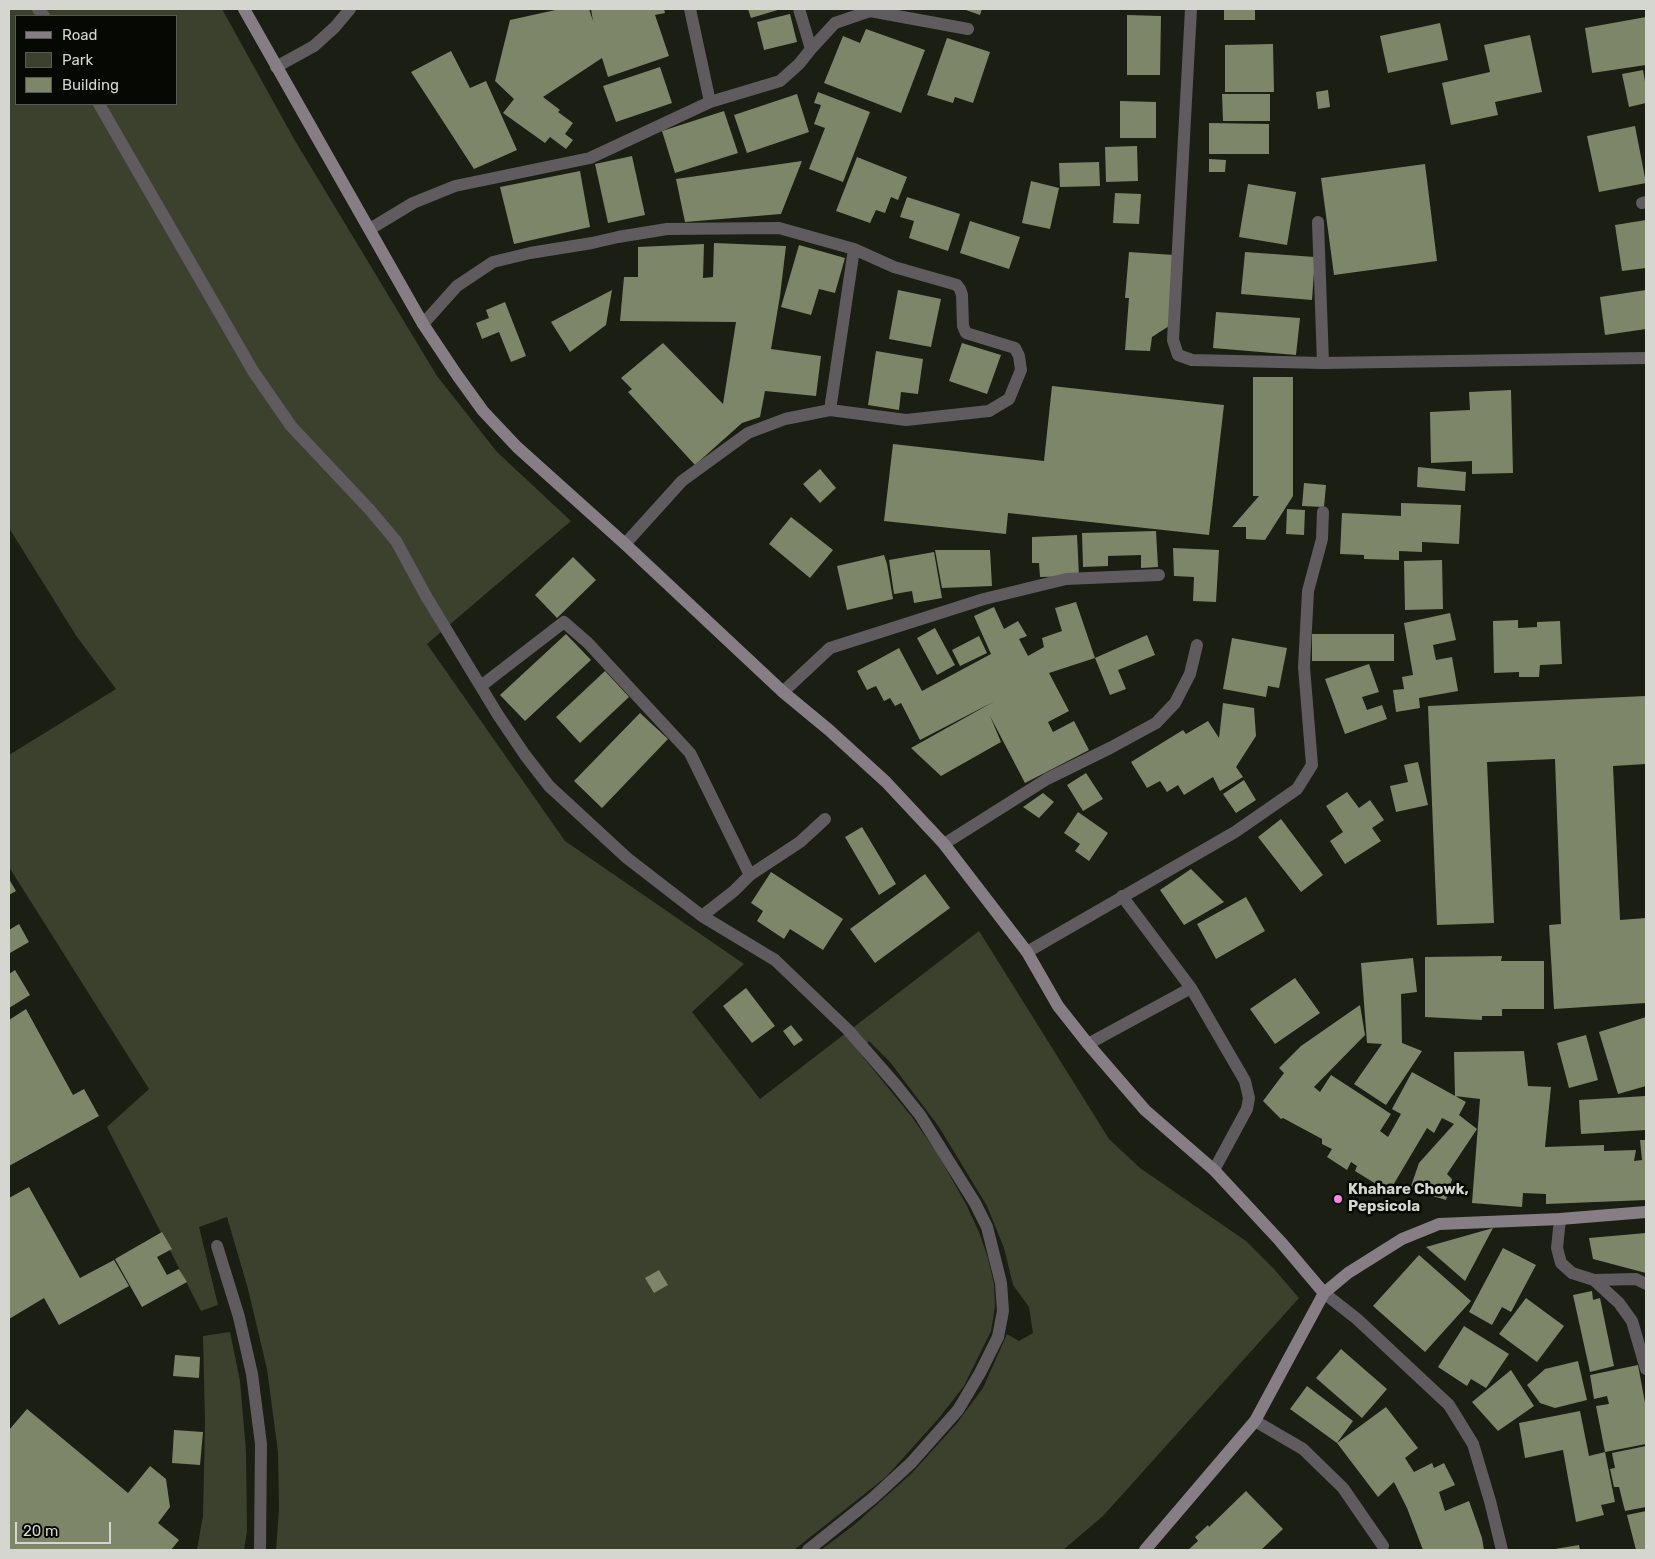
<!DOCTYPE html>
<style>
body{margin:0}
#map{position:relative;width:1655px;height:1559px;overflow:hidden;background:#1b1e13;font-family:Rubik,sans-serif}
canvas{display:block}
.frame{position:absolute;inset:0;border:10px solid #d4d6cf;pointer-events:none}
.legend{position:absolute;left:15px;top:15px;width:162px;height:90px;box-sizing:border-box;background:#060804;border:1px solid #585a55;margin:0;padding:6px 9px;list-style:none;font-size:15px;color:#d4d6cf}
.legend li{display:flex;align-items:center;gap:10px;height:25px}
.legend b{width:25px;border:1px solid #585a55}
.scale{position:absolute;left:15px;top:1522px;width:96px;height:22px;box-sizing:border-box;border:2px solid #d4d6cf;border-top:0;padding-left:6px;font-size:15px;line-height:18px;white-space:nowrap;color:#d4d6cf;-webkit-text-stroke:4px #060804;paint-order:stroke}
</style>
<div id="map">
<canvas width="1655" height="1559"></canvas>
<div class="frame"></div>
<ul class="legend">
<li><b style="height:6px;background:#877e85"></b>Road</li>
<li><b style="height:14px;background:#3b412d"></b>Park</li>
<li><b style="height:14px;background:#7d8669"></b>Building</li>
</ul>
<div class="scale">20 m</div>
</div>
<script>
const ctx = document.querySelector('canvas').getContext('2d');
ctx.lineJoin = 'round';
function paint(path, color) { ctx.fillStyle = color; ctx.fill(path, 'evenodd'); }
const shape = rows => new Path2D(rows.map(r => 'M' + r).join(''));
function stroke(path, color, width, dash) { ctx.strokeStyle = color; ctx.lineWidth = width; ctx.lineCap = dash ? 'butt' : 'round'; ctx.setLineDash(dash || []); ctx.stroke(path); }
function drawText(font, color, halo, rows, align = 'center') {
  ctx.font = font + ' Rubik,sans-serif'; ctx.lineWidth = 5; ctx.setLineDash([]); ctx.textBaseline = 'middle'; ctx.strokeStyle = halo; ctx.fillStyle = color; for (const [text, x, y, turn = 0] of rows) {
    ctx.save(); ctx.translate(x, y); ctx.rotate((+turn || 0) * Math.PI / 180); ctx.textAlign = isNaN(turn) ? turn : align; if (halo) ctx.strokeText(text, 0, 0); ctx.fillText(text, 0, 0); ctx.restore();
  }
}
const green = shape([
 [9,9,222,9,294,139,437,376,497,452,571,521,427,644,565,841,744,964,692,1012,760,1099,979,931,1109,1139,1140,1168,1246,1241,1274,1269,1299,1298,1103,1516,1063,1550,821,1550,854,1525,912,1473,957,1423,983,1388,1007,1334,1019,1341,1033,1333,1029,1307,1013,1285,1004,1248,987,1206,939,1127,890,1062,869,1041,859,1052,912,1117,937,1153,966,1204,979,1232,988,1258,994,1284,995,1307,991,1331,964,1386,939,1418,886,1477,794,1550,276,1550,279,1509,278,1452,267,1369,248,1289,227,1217,199,1227,218,1305,201,1311,107,1127,149,1089,9,867,9,755,116,689,77,637,9,528],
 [16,16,176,16,176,104,16,104],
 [230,1332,240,1381,246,1451,247,1531,244,1550,197,1550,203,1516,205,1421,203,1336]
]);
const building = shape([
 [560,9,589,9,593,21,591,9,664,9,665,13,655,15,669,56,608,77,602,58,543,97,560,110,558,112,573,123,565,134,573,140,566,149,550,137,545,143,503,113,514,99,495,81,510,20],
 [748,9,781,9,751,18],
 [963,9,982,9,980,15],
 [1224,9,1255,9,1255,20,1224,20],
 [790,14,797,42,764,50,757,22],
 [1127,15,1161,16,1160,75,1127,75],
 [1646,17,1646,65,1592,73,1585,28],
 [1440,23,1448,60,1388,73,1380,36],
 [866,29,925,50,901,113,824,83,843,36,860,43],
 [1530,35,1542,92,1495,102,1498,115,1451,125,1442,83,1490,72,1484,45],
 [947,38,990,52,973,103,955,97,953,103,927,95],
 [1273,44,1274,92,1225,92,1225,45],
 [451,51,470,88,486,81,517,150,474,169,411,72],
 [660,67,672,103,616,122,603,86],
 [1643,70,1646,87,1646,103,1629,107,1622,74],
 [1328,90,1330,107,1318,109,1316,92],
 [818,92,870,112,843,182,809,169,825,128,814,124,821,105,814,103],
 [797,94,809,132,747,153,734,115],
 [1222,94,1270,94,1270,121,1223,121],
 [1120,101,1156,102,1156,138,1120,138],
 [724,111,738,153,675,173,662,131],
 [1209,123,1269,124,1269,154,1209,154],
 [1635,126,1646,183,1599,192,1587,136],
 [1137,146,1138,181,1106,182,1105,147],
 [632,156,645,215,608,223,595,164],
 [857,157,907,177,898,200,891,197,885,213,876,210,870,223,836,211],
 [1209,159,1226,160,1225,172,1209,172],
 [802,161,781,214,685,222,676,179],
 [1099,162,1100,186,1060,187,1059,163],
 [1425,164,1437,261,1334,275,1321,178],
 [580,171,590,227,514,244,500,187],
 [1031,181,1059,188,1050,229,1022,223],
 [1248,184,1296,192,1287,245,1239,237],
 [1115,193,1141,194,1139,224,1113,223],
 [907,197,960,214,948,251,909,238,914,221,900,217],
 [1646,220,1646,268,1622,271,1615,225],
 [970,221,1020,237,1009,269,960,253],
 [714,243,786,246,780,296,771,349,821,356,816,396,765,391,760,417,742,423,695,465,628,392,632,389,621,378,663,343,723,404,736,322,620,321,624,277,638,277,638,247,704,244,703,278,713,277],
 [799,245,845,258,835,293,819,289,811,315,781,307],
 [1129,252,1174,255,1169,326,1152,337,1150,351,1125,350,1129,298,1125,298],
 [1245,252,1315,257,1312,300,1241,294],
 [612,290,606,325,570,352,551,322],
 [898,290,941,299,931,347,889,339],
 [1646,290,1646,329,1605,335,1600,297],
 [505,302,526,356,511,362,499,332,482,339,476,323,489,318,486,310],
 [1216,312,1300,318,1296,355,1213,348],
 [962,343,1001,355,987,394,949,381],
 [876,351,923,359,918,394,901,392,899,410,868,405],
 [1253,377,1293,377,1293,496,1265,540,1246,539,1246,527,1232,527,1259,496,1253,496],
 [1052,386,1224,405,1209,535,1008,513,1006,534,884,521,893,444,1044,461],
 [1511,390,1513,473,1472,474,1472,461,1431,463,1430,412,1470,410,1469,392],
 [1418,467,1466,472,1465,491,1417,487],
 [820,469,836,488,820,503,803,484],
 [1304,483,1326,485,1324,507,1302,506],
 [1401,503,1461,505,1459,544,1422,542,1422,552,1399,551,1399,560,1364,559,1364,555,1340,554,1342,513,1401,516],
 [1287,509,1305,510,1304,535,1286,534],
 [791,517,833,550,810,578,769,544],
 [1156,531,1158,567,1141,568,1141,555,1108,556,1108,566,1083,567,1082,533],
 [1077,535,1079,576,1040,577,1039,563,1032,563,1032,537],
 [1173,548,1219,550,1216,602,1193,601,1194,577,1174,576],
 [935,550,990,550,992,586,942,588],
 [934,552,942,598,914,603,912,591,894,594,889,560],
 [884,555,887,564,893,599,847,610,837,566],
 [573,557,596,580,557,618,535,595],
 [1442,560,1443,609,1405,610,1404,561],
 [1076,602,1095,658,1049,673,1069,711,1048,722,1053,732,1074,721,1089,750,1025,783,990,716,1001,742,941,776,911,748,995,701,920,740,901,703,895,706,890,698,884,701,876,686,867,690,857,671,899,648,922,691,991,654,974,616,994,607,1004,629,1018,621,1027,636,1019,639,1028,656,1044,647,1042,638,1062,631,1055,608],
 [1450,613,1456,640,1433,645,1436,660,1452,657,1458,691,1419,698,1420,708,1396,712,1393,690,1404,689,1402,677,1413,675,1404,623],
 [1518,620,1518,628,1537,627,1537,622,1560,621,1562,664,1540,665,1539,677,1519,677,1519,672,1494,673,1493,621],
 [935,628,955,665,937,675,917,638],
 [566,634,591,660,525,721,500,695],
 [1312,634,1394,634,1394,661,1312,661],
 [1147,635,1155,655,1118,670,1126,689,1110,695,1095,658],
 [979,636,987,653,960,666,952,650],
 [1232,638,1287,648,1279,688,1268,686,1266,697,1223,689],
 [1369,664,1379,692,1362,697,1367,710,1382,705,1387,719,1345,734,1325,679],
 [605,671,629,697,580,743,556,717],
 [1646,696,1646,764,1613,766,1620,920,1646,918,1646,1003,1554,1009,1549,925,1561,924,1555,759,1487,762,1494,923,1437,925,1428,706],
 [1223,703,1254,708,1256,736,1236,767,1243,777,1220,791,1213,777,1184,795,1178,785,1167,792,1160,781,1147,788,1131,762,1183,730,1186,734,1208,721,1219,738],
 [640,713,668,739,602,808,574,781],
 [1418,762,1428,805,1396,812,1390,786,1408,782,1404,765],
 [1086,773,1103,799,1083,811,1067,785],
 [1244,780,1256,800,1236,813,1223,794],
 [1347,792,1359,808,1370,800,1384,820,1372,828,1381,841,1345,864,1330,841,1343,832,1326,806],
 [1043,793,1054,802,1039,818,1023,807],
 [1078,812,1108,833,1089,861,1075,851,1080,844,1064,833],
 [1281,819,1323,875,1301,892,1258,837],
 [862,827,896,884,879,895,845,837],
 [1191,869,1224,902,1184,925,1160,890],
 [771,872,843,919,823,950,790,929,784,939,757,921,763,911,751,903],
 [925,874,950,908,875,963,850,929],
 [9,879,16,891,9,895],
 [1246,897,1265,931,1216,959,1197,924],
 [19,924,29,942,10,953,9,930],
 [1502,956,1501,961,1544,961,1544,1009,1502,1009,1502,1016,1482,1016,1482,1020,1425,1017,1425,957],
 [1413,958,1417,992,1401,994,1402,1043,1422,1051,1386,1105,1354,1084,1382,1044,1367,1043,1361,963],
 [15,970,30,995,9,1008,9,974],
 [1295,978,1320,1013,1275,1044,1250,1009],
 [746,988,775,1026,752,1043,723,1006],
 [1360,1005,1365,1035,1314,1087,1320,1092,1331,1075,1391,1114,1380,1131,1388,1137,1401,1114,1392,1109,1412,1072,1466,1102,1459,1115,1477,1129,1447,1174,1452,1179,1446,1200,1410,1189,1419,1163,1454,1124,1442,1118,1434,1133,1427,1128,1389,1192,1355,1171,1357,1166,1351,1162,1347,1170,1327,1157,1332,1149,1322,1144,1322,1139,1283,1118,1281,1119,1263,1101,1284,1073,1279,1068,1301,1046],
 [26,1009,73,1095,84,1089,99,1116,9,1166,9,1020],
 [1646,1017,1646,1086,1618,1094,1599,1032],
 [791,1025,803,1040,794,1046,783,1031],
 [1586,1035,1598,1080,1569,1088,1557,1043],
 [1524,1051,1528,1086,1551,1087,1545,1147,1604,1145,1604,1151,1636,1150,1634,1161,1642,1160,1640,1140,1646,1140,1646,1200,1546,1204,1546,1194,1523,1193,1522,1207,1472,1203,1480,1099,1455,1096,1454,1052],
 [1646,1096,1646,1130,1581,1134,1579,1100],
 [29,1187,80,1278,114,1260,129,1286,59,1325,44,1298,9,1319,9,1198],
 [1493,1228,1465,1281,1426,1247],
 [162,1232,172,1249,157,1257,167,1275,179,1269,187,1282,142,1307,115,1259],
 [1646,1233,1646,1273,1593,1259,1589,1238],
 [1503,1248,1536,1265,1511,1312,1502,1307,1492,1325,1469,1312],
 [1419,1255,1471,1301,1425,1352,1373,1306],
 [659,1270,668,1285,654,1293,645,1278],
 [1592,1291,1593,1300,1600,1298,1614,1366,1590,1372,1573,1295],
 [1526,1298,1564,1326,1537,1362,1499,1334],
 [1464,1326,1509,1354,1486,1388,1471,1379,1467,1386,1438,1367],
 [1341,1349,1387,1389,1362,1418,1316,1378],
 [175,1355,200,1357,199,1378,173,1376],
 [1578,1361,1587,1400,1555,1408,1540,1403,1527,1385,1545,1369],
 [1638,1365,1646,1408,1646,1444,1605,1452,1596,1406,1609,1404,1607,1396,1594,1399,1590,1375],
 [1511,1370,1534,1406,1498,1431,1472,1402],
 [1307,1386,1353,1421,1337,1443,1386,1407,1418,1448,1405,1458,1414,1472,1432,1463,1434,1468,1444,1463,1455,1485,1439,1492,1445,1511,1469,1501,1482,1538,1484,1550,1423,1550,1407,1508,1394,1482,1378,1497,1337,1443,1290,1409],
 [27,1409,128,1493,150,1466,166,1479,170,1507,158,1523,179,1540,171,1550,9,1550,9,1430],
 [1580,1411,1589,1456,1605,1452,1615,1502,1601,1505,1604,1515,1576,1522,1563,1450,1525,1458,1519,1423],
 [174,1430,203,1432,200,1465,172,1463],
 [1646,1446,1646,1507,1625,1511,1619,1487,1614,1487,1610,1469,1615,1468,1612,1453],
 [1246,1491,1283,1529,1261,1550,1188,1550,1198,1541,1195,1537,1208,1525,1209,1527],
 [1646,1511,1646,1550,1636,1550,1627,1515],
 [1579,1545,1580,1550,1555,1550,1555,1549]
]);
const lane = shape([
 [38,9,44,16],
 [276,67,314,46,335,27,350,9],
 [99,104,253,371,291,426,370,510,396,541,426,596,498,715,525,755,549,786,627,858,702,916,775,960,848,1030,896,1085,920,1115,975,1203,987,1227,1001,1283,1003,1311,998,1337,980,1373,958,1410,911,1463,873,1498,808,1550],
 [1642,203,1646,202],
 [1318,222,1323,363],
 [481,686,564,622,588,643,690,753,750,875],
 [702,916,734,891,750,875,800,842,825,819],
 [217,1246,239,1317,252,1374,261,1444,260,1550]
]);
const street = shape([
 [690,9,710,102],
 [799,9,811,49],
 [1191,9,1173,340,1178,355,1192,360,1323,363,1646,358],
 [370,229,413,203,455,186,590,158,710,102,780,81,799,64,811,49,835,23,870,11,968,29],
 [423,324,457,286,493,262,530,253,592,243,618,237,667,229,779,228,854,249],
 [625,544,682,481,748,433,785,419,830,410,854,249,894,267,957,285,960,289,962,295,963,326,966,333,1015,348,1019,356,1021,370,1009,399,989,411,906,420,830,410],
 [783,692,830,648,984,599,1066,579,1159,575],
 [944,844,1047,779,1110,748,1156,723,1175,703,1190,674,1197,645],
 [1122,896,1191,988],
 [1027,952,1235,832,1297,789,1312,765,1304,667,1308,591,1322,539,1323,512],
 [1088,1044,1191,988,1245,1081,1249,1098,1247,1109,1214,1170],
 [1560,1219,1557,1248,1561,1263,1572,1273,1594,1280,1619,1303,1632,1321,1646,1369],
 [1594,1280,1636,1279,1646,1284],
 [1324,1293,1357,1319,1449,1405,1473,1444,1490,1501,1502,1550],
 [1255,1421,1303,1449,1343,1488,1383,1546]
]);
const secondary = shape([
 [244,9,423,324,457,375,483,411,517,447,625,544,783,692,829,730,886,782,944,844,1027,952,1058,1006,1088,1044,1145,1110,1214,1170,1280,1241,1324,1293],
 [1145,1550,1255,1421,1324,1293,1348,1273,1402,1239,1439,1224,1560,1219,1646,1212]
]);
const markers = [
 [1338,1199,5,"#fa87e7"]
];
const poiNames = [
 ["Khahare Chowk,",1348,1190],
 ["Pepsicola",1348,1207]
];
paint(green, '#3b412d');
paint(building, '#7d8669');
stroke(lane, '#605b5f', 12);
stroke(street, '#605b5f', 12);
stroke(secondary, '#877e85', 12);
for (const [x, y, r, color] of markers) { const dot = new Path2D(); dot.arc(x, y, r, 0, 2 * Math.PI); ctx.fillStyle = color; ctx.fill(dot); stroke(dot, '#060804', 2); }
drawText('bold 15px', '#d4d6cf', '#060804', poiNames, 'left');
</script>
